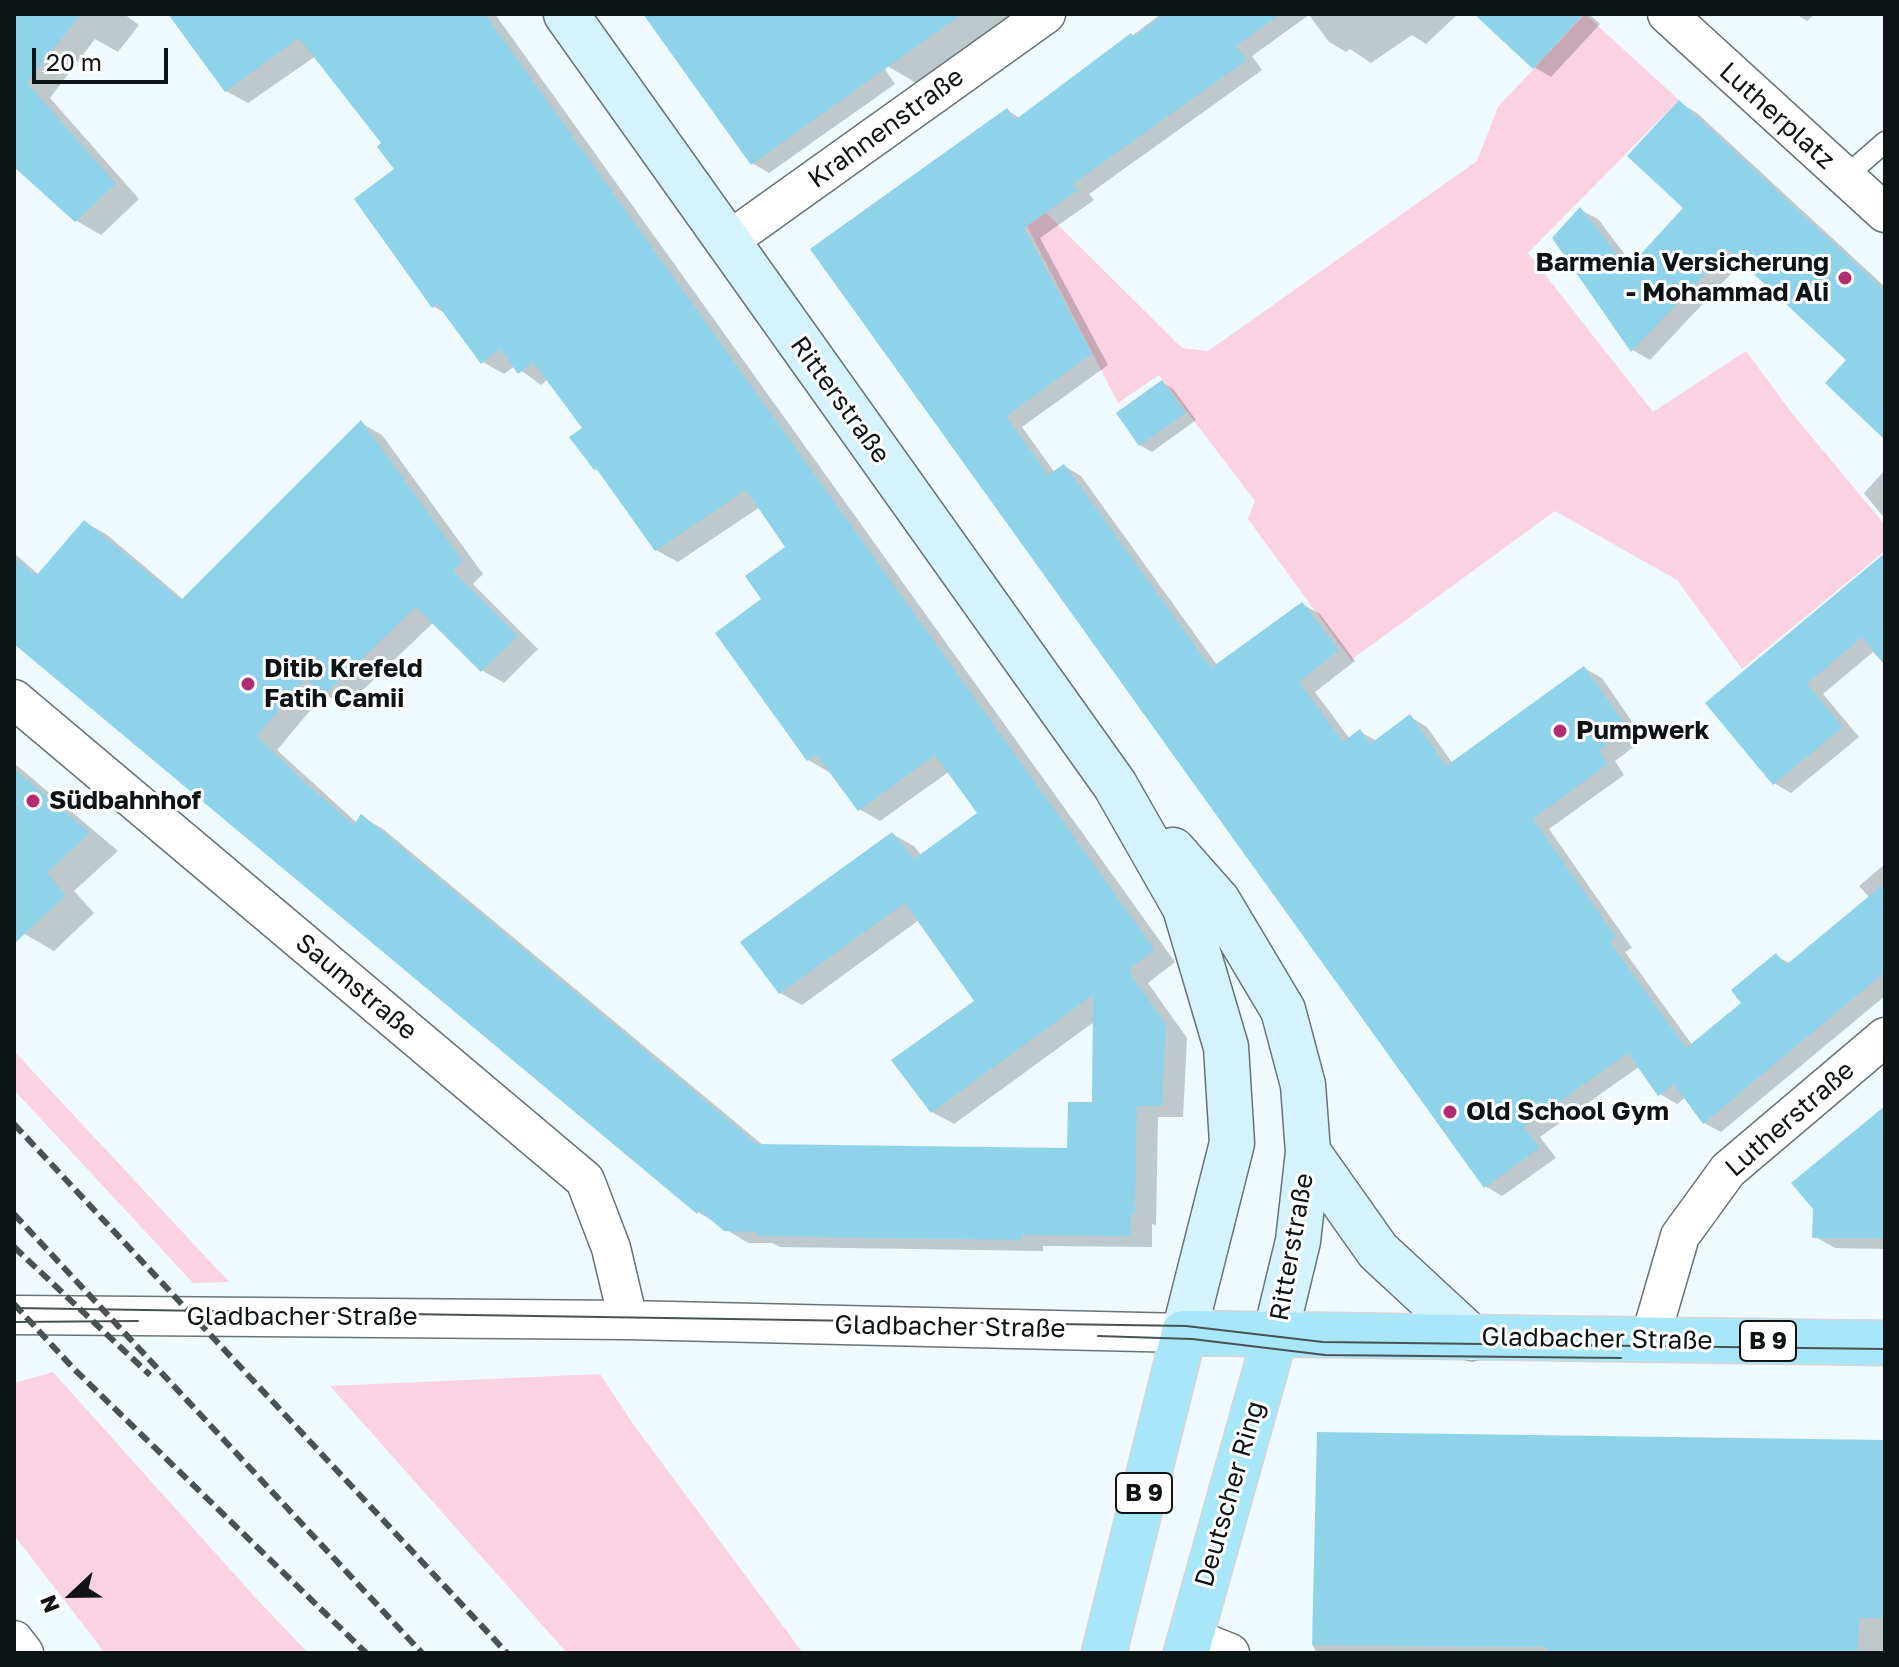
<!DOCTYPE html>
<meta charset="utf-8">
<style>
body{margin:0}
#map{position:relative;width:1899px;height:1667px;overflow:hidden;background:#effafe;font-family:"Golos Text",sans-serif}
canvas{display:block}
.frame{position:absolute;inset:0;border:16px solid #0e1315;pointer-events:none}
.north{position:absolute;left:32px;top:1555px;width:80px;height:80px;-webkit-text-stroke:6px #fff;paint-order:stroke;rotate:248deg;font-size:22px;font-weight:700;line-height:32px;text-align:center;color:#0e1315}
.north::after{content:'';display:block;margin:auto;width:28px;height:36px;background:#0e1315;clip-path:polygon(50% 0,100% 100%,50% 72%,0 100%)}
.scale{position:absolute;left:32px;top:48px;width:136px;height:36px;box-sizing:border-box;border:4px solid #0e1315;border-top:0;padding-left:10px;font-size:24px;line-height:28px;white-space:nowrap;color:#0e1315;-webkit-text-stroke:6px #fff;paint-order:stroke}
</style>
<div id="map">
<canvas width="1899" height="1667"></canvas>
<div class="frame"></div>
<div class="north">N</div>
<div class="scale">20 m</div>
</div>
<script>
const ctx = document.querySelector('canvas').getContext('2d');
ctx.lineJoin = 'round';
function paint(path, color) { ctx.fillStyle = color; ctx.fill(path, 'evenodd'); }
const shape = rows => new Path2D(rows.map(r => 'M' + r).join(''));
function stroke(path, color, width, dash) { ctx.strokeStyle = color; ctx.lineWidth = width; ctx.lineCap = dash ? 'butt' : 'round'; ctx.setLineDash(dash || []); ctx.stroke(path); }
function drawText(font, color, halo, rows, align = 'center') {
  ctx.font = font + ' "Golos Text",sans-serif'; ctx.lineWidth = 6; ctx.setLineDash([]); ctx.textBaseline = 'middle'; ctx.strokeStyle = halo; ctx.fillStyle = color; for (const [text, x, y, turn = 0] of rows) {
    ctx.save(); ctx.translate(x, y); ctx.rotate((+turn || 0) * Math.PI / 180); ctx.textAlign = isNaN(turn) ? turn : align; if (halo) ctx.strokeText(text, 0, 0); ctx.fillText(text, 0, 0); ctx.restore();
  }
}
const green = shape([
 [1585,14,1679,100,1528,253,1653,412,1746,351,1791,412,1885,525,1885,551,1742,669,1677,580,1555,511,1351,660,1248,519,1255,501,1159,375,1118,403,1025,222,1003,155,1046,213,1182,348,1208,351,1477,161,1498,107],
 [14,1051,229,1282,193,1283,14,1090],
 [53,1372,253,1595,308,1653,105,1653,14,1535,14,1383],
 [600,1374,633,1424,803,1653,567,1653,330,1386]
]);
const shadow = shape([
 [14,14,124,14,139,25,118,52,95,39,50,98,139,199,101,235,77,221,14,164],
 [171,14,495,14,1175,962,1148,983,1187,1038,1183,1117,1158,1117,1156,1225,1152,1224,1152,1247,1043,1246,1043,1251,780,1247,772,1243,748,1243,698,1212,14,639,14,553,39,575,84,522,106,534,184,600,361,423,382,435,483,574,473,584,538,649,504,683,483,671,434,622,346,706,324,694,277,750,357,823,362,817,383,829,764,1146,1069,1150,1094,1104,1094,1022,954,1124,932,1112,977,1001,919,920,802,1005,780,993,892,834,914,846,922,856,980,814,950,771,880,821,859,809,829,772,808,760,764,600,788,548,760,507,678,562,656,550,602,473,595,469,585,429,548,379,541,385,515,366,504,374,483,362,448,315,433,306,397,170,384,144,316,56,248,103,226,91],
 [645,14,847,14,895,84,769,173,752,163],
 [871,14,1016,14,918,84,889,67],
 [1161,14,1458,14,1426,44,1412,35,1371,63,1350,49,1346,52,1329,42,1309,15,1252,56,1262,70,1089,194,1094,200,1040,238,1108,365,1022,427,1055,473,1064,466,1081,476,1217,665,1302,604,1320,614,1355,661,1315,692,1350,739,1360,732,1377,741,1410,717,1427,727,1453,764,1584,668,1602,678,1644,739,1615,761,1624,775,1549,829,1632,948,1625,952,1693,1046,1744,1003,1776,956,1791,964,1870,898,1859,886,1885,864,1885,996,1721,1132,1704,1123,1686,1097,1677,1104,1660,1094,1640,1066,1540,1137,1556,1158,1502,1196,1485,1186,813,249,1007,110,1021,119],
 [1477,14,1589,14,1600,24,1551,77,1534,67],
 [1796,14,1815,14,1807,21],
 [1680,103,1697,113,1885,287,1885,437,1849,360,1743,261,1650,360,1633,350,1554,238,1581,210,1598,219,1633,265,1686,208],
 [1162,382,1173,389,1196,420,1152,452,1140,445],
 [1885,470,1885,519,1864,493],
 [1885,556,1885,665,1873,652,1823,694,1859,737,1791,793,1774,783,1708,703],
 [14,763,118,851,74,891,94,913,54,951,25,934,14,922],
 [1885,1108,1885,1249,1835,1248,1814,1236,1815,1209],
 [1318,1434,1885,1442,1885,1653,1317,1653,1313,1646]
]);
const building = shape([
 [14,14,81,14,27,83,116,184,75,222,14,167],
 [168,14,485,14,1155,950,1128,970,1166,1024,1162,1106,1137,1106,1135,1213,1131,1213,1130,1236,1022,1235,1022,1240,757,1236,757,1232,724,1231,700,1210,697,1214,14,644,14,557,36,576,84,520,181,600,361,420,463,561,453,571,518,636,481,672,416,607,323,696,306,678,257,736,303,781,354,825,361,814,757,1144,1067,1148,1068,1102,1092,1102,1093,995,931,1113,891,1060,974,1001,905,903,779,994,740,942,892,832,914,859,977,813,935,755,858,811,816,754,807,761,715,633,761,599,745,576,785,547,746,490,655,551,596,468,594,470,569,437,582,428,533,362,518,374,500,349,481,364,437,304,432,308,354,199,394,169,377,147,381,143,299,38,225,92],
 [643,14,962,14,751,165],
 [1164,14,1281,14,1236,46,1247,60,1073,184,1078,190,1024,228,1092,354,1006,416,1048,475,1064,464,1211,668,1302,602,1339,650,1299,682,1343,742,1360,729,1370,744,1410,714,1446,766,1584,666,1628,729,1599,750,1608,764,1533,819,1616,937,1610,942,1686,1048,1741,1003,1731,990,1776,953,1786,965,1885,883,1885,972,1703,1124,1674,1084,1658,1096,1628,1053,1524,1127,1540,1148,1484,1188,810,249,1007,108,1015,120,1131,33,1133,37],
 [1474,14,1583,14,1533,69],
 [1679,100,1885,291,1885,440,1825,383,1846,360,1728,250,1631,352,1552,238,1580,207,1628,268,1683,208,1627,156],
 [1162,380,1186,413,1139,446,1116,413],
 [1885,553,1885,665,1862,637,1807,684,1843,727,1773,785,1705,703],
 [14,769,90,833,47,873,66,895,14,944],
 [1885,1106,1885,1238,1812,1238,1813,1209,1791,1183],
 [1317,1432,1885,1440,1885,1618,1860,1618,1857,1653,1547,1653,1547,1647,1312,1645]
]);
const lane = shape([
 [1845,177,1885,142]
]);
const street = shape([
 [1667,14,1885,213],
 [727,242,1046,14],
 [14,699,585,1180,611,1248,628,1320],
 [14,1315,628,1320,1184,1333],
 [1650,1339,1680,1236,1728,1170,1885,1037],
 [1190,1637,1230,1653],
 [14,1640,24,1653]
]);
const secondary = shape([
 [566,14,1115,785,1185,908,1226,1047,1232,1143,1184,1333],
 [1173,850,1218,901,1283,1010,1303,1085,1308,1152,1298,1241,1275,1336],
 [1308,1152,1378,1251,1472,1338]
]);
const primary = shape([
 [1104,1653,1184,1333,1885,1343],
 [1186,1653,1275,1336]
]);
const tram = shape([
 [14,1308,1186,1326,1323,1342,1885,1349],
 [14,1322,138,1321],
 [1098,1336,1192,1339,1325,1355,1621,1358]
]);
const rail = shape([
 [14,1124,507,1653],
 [14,1214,422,1653],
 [14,1247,150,1375],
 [14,1304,74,1369,366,1653]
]);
const markers = [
 [1845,278,8,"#b22c71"],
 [248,684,8,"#b22c71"],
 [1560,731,8,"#b22c71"],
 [33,801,8,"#b22c71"],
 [1450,1112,8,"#b22c71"]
];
const shields = [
 [1768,1341,56],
 [1144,1493,56]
];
const shieldNames = [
 ["B 9",1768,1341],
 ["B 9",1144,1493]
];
const streetNames = [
 ["Lutherplatz",1777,116,42],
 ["Krahnenstraße",886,128,-36],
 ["Ritterstraße",840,400,54],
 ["Saumstraße",356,987,40],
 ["Lutherstraße",1790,1119,-41],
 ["Ritterstraße",1292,1247,-80],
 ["Gladbacher Straße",302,1317],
 ["Gladbacher Straße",950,1327,1],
 ["Gladbacher Straße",1597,1339,1],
 ["Deutscher Ring",1230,1494,-74]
];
const poiNames = [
 ["Barmenia Versicherung",1829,263,"right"],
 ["- Mohammad Ali",1829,293,"right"],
 ["Ditib Krefeld",264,669],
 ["Fatih Camii",264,699],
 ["Pumpwerk",1576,731],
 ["Südbahnhof",49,801],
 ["Old School Gym",1466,1112]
];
paint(green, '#fad2e1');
paint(shadow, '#0003');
paint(building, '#8fd3ea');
stroke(lane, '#677378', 23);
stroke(street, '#677378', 41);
stroke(secondary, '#677378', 47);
stroke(primary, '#d4d5d5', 47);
stroke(lane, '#fff', 20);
stroke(street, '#fff', 38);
stroke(secondary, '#d4f3fd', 44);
stroke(primary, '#a8e6fa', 44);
stroke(tram, '#4a5153', 2);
stroke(rail, '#4a5153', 6, [12, 6]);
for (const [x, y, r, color] of markers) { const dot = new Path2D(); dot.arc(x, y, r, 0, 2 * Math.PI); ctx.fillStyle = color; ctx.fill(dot); stroke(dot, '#fff', 3); }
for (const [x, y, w] of shields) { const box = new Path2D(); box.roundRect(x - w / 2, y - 20, w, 40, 6); ctx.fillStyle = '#fff'; ctx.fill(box); stroke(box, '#0e1315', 2); }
drawText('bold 24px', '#0e1315', null, shieldNames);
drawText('26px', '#0e1315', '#fff', streetNames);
drawText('bold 26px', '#0e1315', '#fff', poiNames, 'left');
</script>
